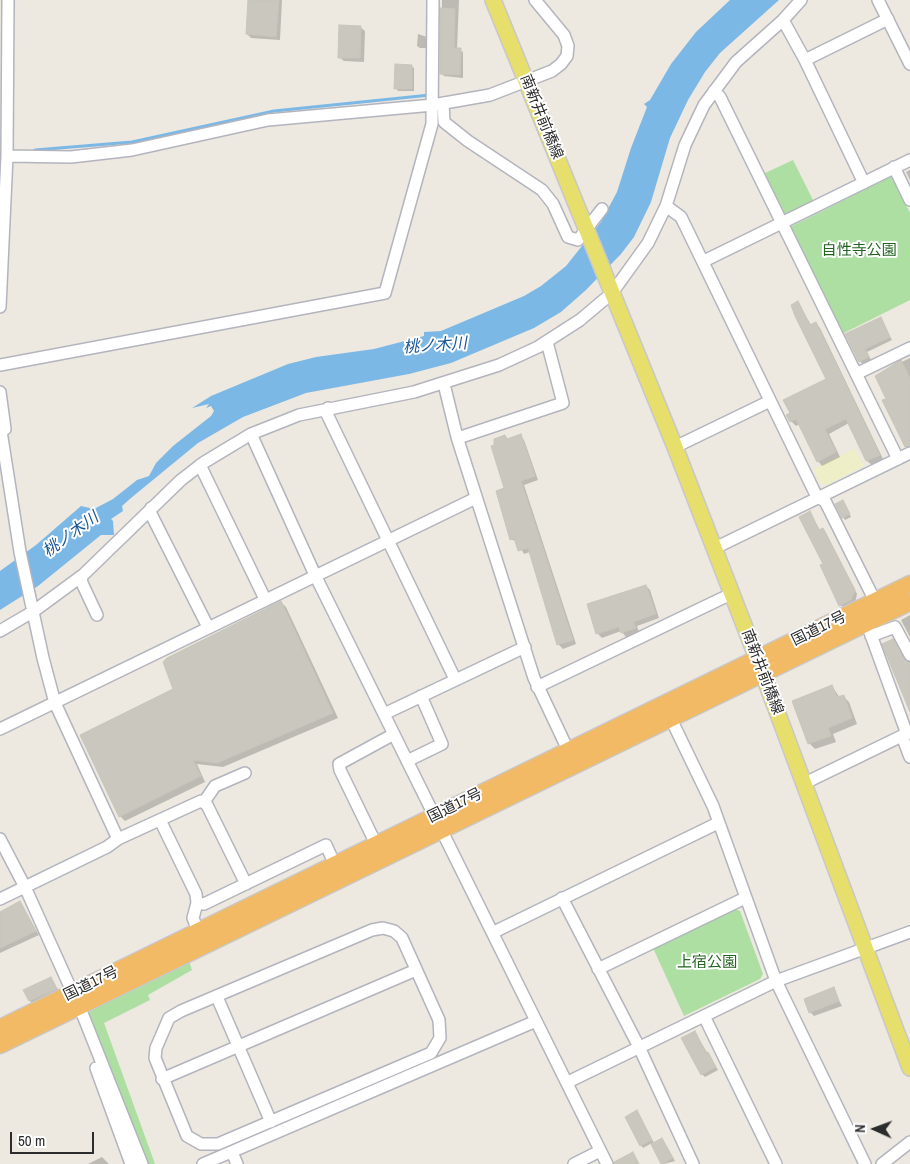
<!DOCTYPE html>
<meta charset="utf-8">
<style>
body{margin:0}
#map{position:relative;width:910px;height:1164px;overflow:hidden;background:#ede9e0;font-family:"Archivo Narrow",sans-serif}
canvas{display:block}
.north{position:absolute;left:850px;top:1104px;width:50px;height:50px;-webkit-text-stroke:4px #fff;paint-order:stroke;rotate:272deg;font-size:14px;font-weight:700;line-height:20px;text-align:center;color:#2c2c2c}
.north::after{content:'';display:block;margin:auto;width:18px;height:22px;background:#2c2c2c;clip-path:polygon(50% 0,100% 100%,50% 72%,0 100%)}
.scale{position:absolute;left:10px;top:1132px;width:84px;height:22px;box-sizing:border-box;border:2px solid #2c2c2c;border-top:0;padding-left:6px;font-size:15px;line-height:18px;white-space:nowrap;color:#2c2c2c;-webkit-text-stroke:4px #fff;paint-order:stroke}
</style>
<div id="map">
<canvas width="910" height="1164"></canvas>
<div class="north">N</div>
<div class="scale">50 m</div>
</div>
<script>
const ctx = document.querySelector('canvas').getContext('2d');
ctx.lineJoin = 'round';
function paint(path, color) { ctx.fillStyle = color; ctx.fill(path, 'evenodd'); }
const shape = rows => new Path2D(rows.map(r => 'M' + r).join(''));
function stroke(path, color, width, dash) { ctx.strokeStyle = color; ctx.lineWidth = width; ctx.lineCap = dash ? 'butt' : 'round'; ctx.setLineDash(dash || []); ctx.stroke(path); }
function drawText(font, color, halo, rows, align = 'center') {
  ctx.font = font + ' "Archivo Narrow","Noto Sans JP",sans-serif'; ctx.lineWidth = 4; ctx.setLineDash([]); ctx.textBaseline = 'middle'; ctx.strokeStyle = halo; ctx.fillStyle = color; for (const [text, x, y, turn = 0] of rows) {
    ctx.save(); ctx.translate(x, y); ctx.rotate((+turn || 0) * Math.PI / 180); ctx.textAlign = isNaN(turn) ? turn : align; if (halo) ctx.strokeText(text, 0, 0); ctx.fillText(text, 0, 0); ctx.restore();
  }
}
const green = shape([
 [793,160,814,202,789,215,782,213,763,174],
 [892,176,910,213,910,300,842,334,790,227],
 [735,909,740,911,763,974,760,979,684,1016,653,948],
 [188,958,192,970,148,995,150,1000,104,1023,155,1164,147,1164,84,1007]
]);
const sand = shape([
 [855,449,864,466,827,485,819,483,814,469]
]);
const water = shape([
 [730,0,779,0,720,53,705,72,688,100,670,138,651,202,634,237,621,254,586,290,561,312,534,328,451,363,409,374,306,393,243,417,198,443,131,498,122,506,123,511,111,519,113,521,114,535,101,535,38,586,0,610,0,571,36,545,81,506,94,509,113,499,137,480,149,476,156,463,173,446,211,416,214,411,211,406,206,408,209,404,192,408,211,396,288,364,316,357,374,349,424,336,424,332,441,331,524,296,541,286,566,266,601,222,617,192,631,148,647,107,644,104,650,100,671,64,696,32]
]);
const shadow = shape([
 [250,0,282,0,280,40,251,38,247,34],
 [442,0,459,0,457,49,463,52,463,78,444,76,441,73],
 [360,27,365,31,364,62,344,61,339,57],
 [418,34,427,37,427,48,420,48,417,46],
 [411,66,414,68,414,91,398,91,396,88],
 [910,170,910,180,906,172],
 [798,303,811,325,815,323,820,328,883,459,872,465,867,461,849,423,829,434,840,457,822,466,818,461,800,424,796,426,791,421,788,415,827,379],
 [880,318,892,340,867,352,871,360,862,364,847,335],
 [910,358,910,449,905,444,887,399,891,367],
 [505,436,509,440,520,436,524,440,538,480,524,485,576,644,563,649,559,645,530,552,524,554,517,542,511,539,502,512,504,511,506,489,495,445],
 [845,504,851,517,845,520,843,517],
 [809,513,820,530,823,529,826,533,857,594,855,603,844,608,840,605],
 [646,586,650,590,659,618,637,626,639,632,626,637,621,631,602,638,598,634,588,605],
 [281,602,286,607,338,718,223,767,197,764,205,782,125,821,120,816,174,689],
 [910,615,910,637,901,620],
 [832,686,840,698,843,696,849,702,857,724,833,734,836,742,815,749,809,743],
 [20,903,39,935,0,953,0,913],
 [51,978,60,993,34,1005,30,1001],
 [833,989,842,1006,814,1016,810,1012],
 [695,1033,718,1070,705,1077,702,1074],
 [637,1112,654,1143,662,1139,675,1161,663,1164,652,1143,643,1148,641,1145],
 [102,1157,109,1164,88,1164]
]);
const stream = shape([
 [35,150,132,142,274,111,430,95]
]);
const building = shape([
 [248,0,279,0,276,37,246,34,248,0],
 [440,8,455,9,454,48,461,48,460,75,440,74,440,8],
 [339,25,361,26,360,58,338,58,339,25],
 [395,64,412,65,412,89,394,89,395,64],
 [798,301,810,325,816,322,880,455,866,461,846,419,825,429,836,452,817,462,796,419,790,422,786,415,790,413,783,400,826,379,795,316,791,305,798,301],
 [881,317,890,337,865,349,869,357,859,362,845,334,881,317],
 [901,360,910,378,910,446,905,447,882,400,886,399,875,376,901,360],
 [521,434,535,476,521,481,573,640,557,645,528,548,518,551,514,538,510,540,496,491,504,488,491,446,494,445,494,439,505,435,507,439,521,434],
 [843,500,850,514,842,518,835,504,843,500],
 [810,511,819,530,823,528,855,590,851,600,839,606,820,565,823,564,799,517,810,511],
 [646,585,656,614,633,622,636,628,621,633,619,627,596,634,587,604,646,585],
 [281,601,333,713,217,763,193,760,201,776,119,817,80,735,173,689,163,662,167,658,281,601],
 [893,639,904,659,910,662,910,712,882,644,893,639],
 [832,685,837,697,844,695,852,718,828,728,831,736,808,744,792,701,832,685],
 [20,901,36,931,0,948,0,912,20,901],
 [51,977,57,989,29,1001,23,990,51,977],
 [834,987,839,1001,809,1013,804,999,834,987],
 [695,1031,706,1053,708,1052,716,1067,701,1075,681,1038,695,1031],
 [637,1110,652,1140,640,1146,625,1117,637,1110],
 [662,1138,673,1158,661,1164,651,1144,662,1138],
 [633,1152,639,1164,614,1164,614,1162,633,1152]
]);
const minor = shape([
 [8,0,7,156,71,157,132,150,268,120,433,105,490,95,552,71,561,64,567,56,568,46,564,35,535,0],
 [878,0,910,64],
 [783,20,805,60,864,183],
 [805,60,888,19],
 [714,91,720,97,898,459],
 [443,103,444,122,468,141,542,190,553,204,568,237,578,240,602,209],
 [894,167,910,200],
 [666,206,681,217,817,497,825,501,875,601],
 [704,261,910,160],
 [0,307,7,156],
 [0,365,385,293,432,124,433,0],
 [856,374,910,348],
 [444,384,457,437,534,678,568,750],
 [0,392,5,429,1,431,20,552,43,658,55,703,118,839,107,847,0,899],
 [328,408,327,414,455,679],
 [251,434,315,575,607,1164],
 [458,438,563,403,547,342],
 [675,447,770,401],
 [200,465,265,599],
 [151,508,150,512,208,627],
 [713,549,910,453],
 [81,577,82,583,97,615],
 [867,624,907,734],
 [0,631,34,611,83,575,181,480,203,463,251,434,299,415,414,392,499,365,538,347,580,320,612,293,648,243,666,206,685,145,704,105,736,62,783,20,801,0],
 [871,636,895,627,910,655],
 [537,687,731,594],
 [384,714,525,647],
 [671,719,713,806,776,981,865,1164],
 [0,729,476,498],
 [902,736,910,757],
 [407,761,442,744,421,696],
 [805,783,910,732],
 [204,802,215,786,245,773],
 [160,820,196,894,197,903,193,918,198,931],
 [0,839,25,887,84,1018,142,1164],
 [118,839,201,801,207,805,246,884],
 [376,844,340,770,339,764,394,734],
 [562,898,639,1047,693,1164],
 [197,903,204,904,326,845,335,865],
 [383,928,394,931,402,938,439,1020,440,1038,431,1053,218,1144,201,1144,187,1136,155,1058,156,1048,169,1018,181,1011,372,930,383,928],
 [494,932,718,823],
 [598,969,745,898],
 [217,997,271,1122],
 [704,1016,776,1164],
 [96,1068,131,1164],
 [162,1079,416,970],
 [568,1082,776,981,910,932],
 [232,1152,237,1164],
 [203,1164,536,1021],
 [574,1164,600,1151],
 [882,1164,910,1142]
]);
const major = shape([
 [493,0,675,447,763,674,910,1068]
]);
const highway = shape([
 [0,1028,910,584],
 [0,1045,910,602]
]);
const streetNames = [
 ["南新井前橋線",541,117,68],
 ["国道17号",819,629,-26],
 ["南新井前橋線",762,672,69],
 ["国道17号",455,806,-26],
 ["国道17号",91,984,-26]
];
const parkNames = [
 ["自性寺公園",859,251],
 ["上宿公園",707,963]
];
const waterNames = [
 ["桃ノ木川",435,346,-4],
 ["桃ノ木川",71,535,-36]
];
paint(green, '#acdfa1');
paint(sand, '#eeefc6');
paint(water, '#7cb8e6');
paint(shadow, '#0003');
stroke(stream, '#7cb8e6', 3);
paint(building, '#c9c7be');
stroke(building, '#c8c5b9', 1);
stroke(minor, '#b3b4be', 14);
stroke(major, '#c8c8c8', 18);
stroke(highway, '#c8c8c8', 19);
stroke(minor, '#fff', 11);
stroke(major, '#e7df6b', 15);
stroke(highway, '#f2ba65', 16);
drawText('15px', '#2c2c2c', '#fff', streetNames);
drawText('15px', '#236521', '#fff', parkNames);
drawText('italic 16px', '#185595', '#fff', waterNames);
</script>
